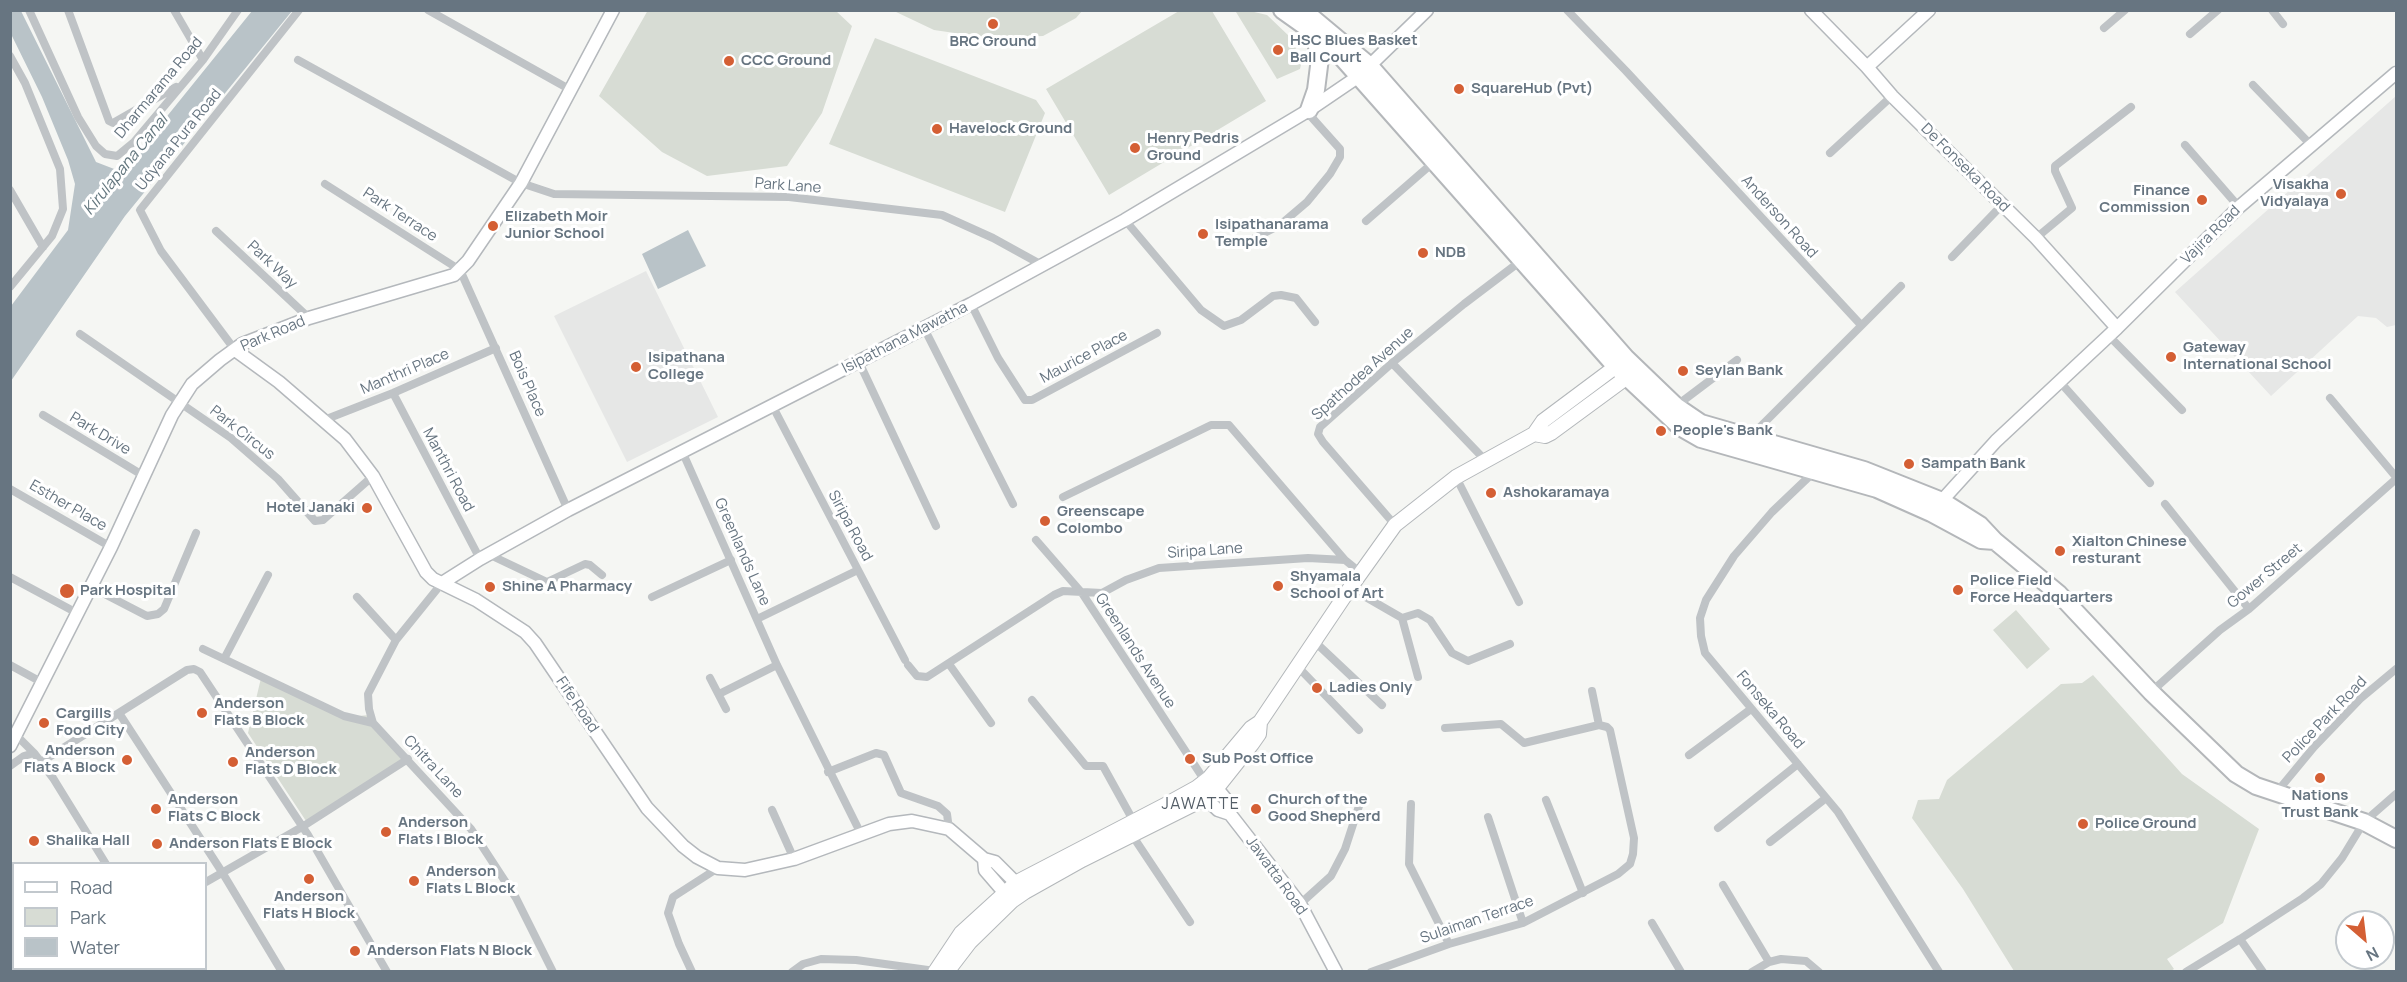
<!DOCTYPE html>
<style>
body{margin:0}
#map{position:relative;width:2407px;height:982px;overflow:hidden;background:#f5f6f3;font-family:Manrope,sans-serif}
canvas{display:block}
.frame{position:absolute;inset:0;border:12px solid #677581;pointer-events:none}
.legend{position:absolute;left:12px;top:862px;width:195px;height:108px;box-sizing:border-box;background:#fff;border:2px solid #c2c8cd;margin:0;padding:8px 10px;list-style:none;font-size:18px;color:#677581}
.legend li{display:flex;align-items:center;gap:12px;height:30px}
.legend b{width:30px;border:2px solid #c2c8cd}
.north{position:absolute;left:2335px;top:910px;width:60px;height:60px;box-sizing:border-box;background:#fff;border:2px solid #c2c8cd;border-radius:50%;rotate:152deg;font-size:16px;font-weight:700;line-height:24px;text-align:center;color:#677581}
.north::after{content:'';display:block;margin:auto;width:21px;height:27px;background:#d45f34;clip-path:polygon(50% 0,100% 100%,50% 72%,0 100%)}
</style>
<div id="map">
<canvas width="2407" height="982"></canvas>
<div class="frame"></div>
<ul class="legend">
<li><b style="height:8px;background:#fff"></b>Road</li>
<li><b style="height:16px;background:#d7dcd4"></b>Park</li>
<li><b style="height:16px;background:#b9c3c8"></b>Water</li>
</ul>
<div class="north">N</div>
</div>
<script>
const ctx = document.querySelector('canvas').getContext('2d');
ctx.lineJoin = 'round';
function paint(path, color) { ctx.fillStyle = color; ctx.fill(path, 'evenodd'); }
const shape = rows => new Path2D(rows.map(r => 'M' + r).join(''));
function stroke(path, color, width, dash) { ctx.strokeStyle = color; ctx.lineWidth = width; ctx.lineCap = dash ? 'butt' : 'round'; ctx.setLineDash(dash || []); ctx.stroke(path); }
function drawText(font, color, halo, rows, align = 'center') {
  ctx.font = font + ' Manrope,sans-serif'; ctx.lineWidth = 6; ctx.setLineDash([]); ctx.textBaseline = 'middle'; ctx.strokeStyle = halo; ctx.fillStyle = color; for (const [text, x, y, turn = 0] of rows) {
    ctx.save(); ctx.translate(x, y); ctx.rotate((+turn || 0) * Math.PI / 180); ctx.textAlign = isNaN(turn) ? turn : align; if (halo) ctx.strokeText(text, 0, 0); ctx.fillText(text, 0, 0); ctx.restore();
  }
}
const built = shape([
 [2396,96,2396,325,2387,327,2376,318,2358,316,2271,396,2175,292],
 [646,271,718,417,627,462,554,316]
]);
const green = shape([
 [648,10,836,11,852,26,822,113,787,166,707,176,662,152,599,96],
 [894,11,1082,10,1082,11,1076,18,1043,36,989,38,934,30],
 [1179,11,1212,11,1266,101,1109,195,1046,89],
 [1237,11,1250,11,1267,15,1289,36,1302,60,1300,69,1277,79,1236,12],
 [875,38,1036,100,1045,113,1005,212,829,144],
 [2016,610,2050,649,2027,669,1993,630],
 [2093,675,2182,774,2259,829,2223,923,2167,959,2174,969,2169,972,2014,971,1963,889,1912,818,1918,800,1939,799,1947,780,2061,684,2082,683],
 [261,678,345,717,370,715,405,758,306,821,248,733],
 [13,906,14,968,146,968,148,971,11,971,10,908]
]);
const water = shape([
 [11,11,21,11,96,162,122,172,252,11,292,11,125,216,11,381,11,306,68,230,75,184,68,160,42,97,11,34],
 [688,230,706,266,658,289,642,254]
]);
const street = shape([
 [29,10,78,117,96,146,105,154,117,156,134,142,203,60,238,10],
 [68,10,109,121,113,123,176,87],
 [174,10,203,60],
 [428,10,569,89],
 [1567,10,1626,71,1861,325],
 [2272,10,2283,24],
 [2104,28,2125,10],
 [2190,34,2218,10],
 [10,56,25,83,60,169,63,209,52,236,10,287],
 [298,60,521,183,554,194,789,197,942,215,993,238,1042,265],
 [2253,85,2310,144],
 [2185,145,2239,207],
 [1830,153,1892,96],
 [325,184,460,270,568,510],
 [10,190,43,247],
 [1125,220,1201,310,1224,326,1241,320,1273,296,1281,295,1296,298,1315,322],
 [1366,221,1435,161],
 [216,231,309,318],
 [2036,238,2072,208,2055,171,2055,166,2131,107],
 [1245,243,1280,225,1307,202,1330,174,1340,157,1340,149,1306,111],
 [1952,257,2002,205],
 [971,304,998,358,1025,400,1032,400,1157,333],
 [924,328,1013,504],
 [80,334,231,438,278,479,315,521,323,520,373,476],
 [2109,336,2182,410],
 [235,350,161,251,140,210,299,10],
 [859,362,936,526],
 [1392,363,1486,461],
 [2060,382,2150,483],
 [393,393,480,559],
 [2330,398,2396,477],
 [772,405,905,660],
 [1676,406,1737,360],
 [43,415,144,476],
 [324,420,393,393,496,348],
 [1749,438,1901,286],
 [682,451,777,665,861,834],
 [1815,471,1772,512,1734,556,1706,600,1700,618,1701,636,1705,653,1838,812,1939,972],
 [1456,477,1519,602],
 [10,489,111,547],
 [1063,497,1211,425,1229,425,1345,560],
 [2165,504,2249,609],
 [1395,525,1323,442,1318,434,1320,427,1392,363,1464,304,1522,260],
 [1036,540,1082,593,1205,781],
 [488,554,547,582,585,564,590,565,602,575],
 [10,577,77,613],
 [442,583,396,640,368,694,369,709,373,723,471,829,516,898,553,972],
 [91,587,147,616,158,614,164,609,196,533],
 [1350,588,1402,618,1418,613,1430,620,1452,653,1468,661,1510,644],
 [357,597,396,640],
 [652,597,731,560],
 [1402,618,1418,677],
 [757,619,858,570],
 [1314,641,1382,705],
 [203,649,344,716,373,723],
 [224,659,268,575],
 [949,664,991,723],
 [10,665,43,683],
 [908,665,917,676,927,677,1054,595,1063,591,1102,593,1126,580,1159,568,1308,558,1345,560,1361,573],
 [1298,667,1359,730],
 [710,678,726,709],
 [1592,691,1599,725],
 [2151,692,2220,630,2249,609,2396,479],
 [719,694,777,665],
 [1032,700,1086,766,1103,766,1134,822],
 [119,713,222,872,282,972],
 [16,735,34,753,53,778,106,864],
 [1689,755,1751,709],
 [41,762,187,670,194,669,200,672,308,835,387,972],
 [10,766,24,756,34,753],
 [828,772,876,753,884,755,901,793,938,806,947,814,949,829],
 [2276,793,2314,747,2360,699,2396,669],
 [1546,800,1583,893],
 [1411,804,1409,864,1449,944],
 [772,810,794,859],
 [1488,817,1523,923],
 [1718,828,1798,764],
 [1132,835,1190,922],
 [1770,842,1826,798],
 [206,882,302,827,408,759],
 [1723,885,1769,962],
 [1300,904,1331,876,1345,849,1359,806],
 [1652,923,1681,972],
 [2240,939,2263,972],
 [171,968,173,972],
 [692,972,679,944,668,913,673,897,718,868],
 [792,972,803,964,821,959,856,960,935,971],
 [1371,972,1449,944,1523,923,1618,874,1630,864,1633,854,1634,838,1610,730,1607,727,1599,725,1524,743,1501,724,1445,728],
 [1752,972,1769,962,1781,959,1806,961,1819,972],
 [2186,972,2240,939,2303,898,2321,884,2342,858,2364,822,2396,794]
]);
const secondary = shape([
 [1811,10,1867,67,1892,96,2036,238,2117,328],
 [1867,67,1929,10],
 [235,350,279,382,345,439,373,476,426,572,433,579,476,600,525,632,535,643,647,808,683,846,697,857,718,868,745,870,794,859,889,824,912,821,949,829,984,859,995,862,1022,889],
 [1937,506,1996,441,2117,328,2239,207,2396,73],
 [442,583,480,559,568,510,971,304,1125,220,1309,110,1359,76,1427,10],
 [10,746,111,547,172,415,192,384,220,360,242,344,255,339,309,318,454,275,468,261,521,183,613,10],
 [1211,781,1228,802,1230,814,1300,904,1336,972],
 [1198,791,1218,810,1230,814],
 [984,859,985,870,1010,899]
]);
const primary = shape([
 [1534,434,1545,436,1551,433,1634,372],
 [935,972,961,933,1017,882,1165,805,1196,788,1209,778,1251,728,1260,722,1350,588,1395,525,1456,477,1534,434,1543,421,1622,362],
 [947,972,970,942,1012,901,1025,892,1082,860,1204,799,1217,788,1252,744,1259,734,1260,722]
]);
const highway = shape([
 [1282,10,1313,32,1337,52,1616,367,1680,427,1701,439,1877,489,1931,513,1981,540,1995,541],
 [1303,10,1370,66,1626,358,1676,406,1701,423,1864,470,1942,501,1980,525,1995,541,2059,594,2151,692,2236,774,2256,786,2364,822,2396,839],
 [1309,110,1316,90,1320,58,1313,32]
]);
const markers = [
 [993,24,6,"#d45f34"],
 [1278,50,6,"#d45f34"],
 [729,61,6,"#d45f34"],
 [1459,89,6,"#d45f34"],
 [937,129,6,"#d45f34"],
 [1135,148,6,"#d45f34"],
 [2341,194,6,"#d45f34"],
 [2202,200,6,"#d45f34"],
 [493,226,6,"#d45f34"],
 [1203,234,6,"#d45f34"],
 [1423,253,6,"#d45f34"],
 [2171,357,6,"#d45f34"],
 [636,367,6,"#d45f34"],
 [1683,371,6,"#d45f34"],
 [1661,431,6,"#d45f34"],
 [1909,464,6,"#d45f34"],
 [1491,493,6,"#d45f34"],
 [367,508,6,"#d45f34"],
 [1045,521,6,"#d45f34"],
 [2060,551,6,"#d45f34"],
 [1278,586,6,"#d45f34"],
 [490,587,6,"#d45f34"],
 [1958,590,6,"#d45f34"],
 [67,591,8,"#d45f34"],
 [1317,688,6,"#d45f34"],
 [202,713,6,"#d45f34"],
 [44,723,6,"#d45f34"],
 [1190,759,6,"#d45f34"],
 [127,760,6,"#d45f34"],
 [233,762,6,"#d45f34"],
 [2320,778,6,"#d45f34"],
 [156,809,6,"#d45f34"],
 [1256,809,6,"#d45f34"],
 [2083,824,6,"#d45f34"],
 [386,832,6,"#d45f34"],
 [34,841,6,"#d45f34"],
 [157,844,6,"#d45f34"],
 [309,879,6,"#d45f34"],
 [414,881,6,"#d45f34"],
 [355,951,6,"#d45f34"]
];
const poiNames = [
 ["HSC Blues Basket",1290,41],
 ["Ball Court",1290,58],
 ["BRC Ground",993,42,"center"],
 ["CCC Ground",741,61],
 ["SquareHub (Pvt)",1471,89],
 ["Havelock Ground",949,129],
 ["Henry Pedris",1147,139],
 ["Ground",1147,156],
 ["Visakha",2329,185,"right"],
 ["Vidyalaya",2329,202,"right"],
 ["Finance",2190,191,"right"],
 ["Commission",2190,208,"right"],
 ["Elizabeth Moir",505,217],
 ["Junior School",505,234],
 ["Isipathanarama",1215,225],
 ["Temple",1215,242],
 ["NDB",1435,253],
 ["Gateway",2183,348],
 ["International School",2183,365],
 ["Isipathana",648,358],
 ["College",648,375],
 ["Seylan Bank",1695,371],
 ["People's Bank",1673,431],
 ["Sampath Bank",1921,464],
 ["Ashokaramaya",1503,493],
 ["Hotel Janaki",355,508,"right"],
 ["Greenscape",1057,512],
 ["Colombo",1057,529],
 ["Xialton Chinese",2072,542],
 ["resturant",2072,559],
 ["Shyamala",1290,577],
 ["School of Art",1290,594],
 ["Police Field",1970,581],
 ["Force Headquarters",1970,598],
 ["Shine A Pharmacy",502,587],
 ["Park Hospital",80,591],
 ["Ladies Only",1329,688],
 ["Anderson",214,704],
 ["Flats B Block",214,721],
 ["Cargills",56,714],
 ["Food City",56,731],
 ["Anderson",115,751,"right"],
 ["Flats A Block",115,768,"right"],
 ["Anderson",245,753],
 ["Flats D Block",245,770],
 ["Sub Post Office",1202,759],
 ["Nations",2320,796,"center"],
 ["Trust Bank",2320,813,"center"],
 ["Anderson",168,800],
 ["Flats C Block",168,817],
 ["Church of the",1268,800],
 ["Good Shepherd",1268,817],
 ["Anderson",398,823],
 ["Flats I Block",398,840],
 ["Police Ground",2095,824],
 ["Shalika Hall",46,841],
 ["Anderson Flats E Block",169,844],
 ["Anderson",426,872],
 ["Flats L Block",426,889],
 ["Anderson",309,897,"center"],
 ["Flats H Block",309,914,"center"],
 ["Anderson Flats N Block",367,951]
];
const streetNames = [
 ["Dharmarama Road",159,88,-50],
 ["Udyana Pura Road",179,140,-51],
 ["De Fonseka Road",1965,168,45],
 ["Park Lane",788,186,4],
 ["Park Terrace",400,215,33],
 ["Anderson Road",1779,217,48],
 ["Vajira Road",2211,235,-45],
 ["Park Way",272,265,43],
 ["Park Road",273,334,-23],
 ["Isipathana Mawatha",905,338,-27],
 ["Maurice Place",1084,357,-28],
 ["Manthri Place",405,372,-23],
 ["Spathodea Avenue",1363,374,-42],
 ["Bois Place",527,384,66],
 ["Park Circus",242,433,38],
 ["Park Drive",100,434,31],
 ["Manthri Road",448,470,62],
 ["Esther Place",68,506,30],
 ["Siripa Road",850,526,62],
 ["Siripa Lane",1205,551,-4],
 ["Greenlands Lane",742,552,66],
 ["Gower Street",2265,576,-40],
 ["Greenlands Avenue",1135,651,57],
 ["Fife Road",577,705,56],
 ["Fonseka Road",1770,710,50],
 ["Police Park Road",2325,720,-46],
 ["Chitra Lane",433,767,47],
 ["Jawatta Road",1276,876,54],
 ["Sulaiman Terrace",1477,920,-19]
];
const waterNames = [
 ["Kirulapana Canal",126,165,-51]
];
const neighbourhoodNames = [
 ["JAWATTE",1201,805]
];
paint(built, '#e6e7e6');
paint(green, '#d7dcd4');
paint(water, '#b9c3c8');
stroke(secondary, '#b4b8bc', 15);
stroke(primary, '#b3b7ba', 16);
stroke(highway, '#b4b7ba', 20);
stroke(street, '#bfc3c6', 8);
stroke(secondary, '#fff', 12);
stroke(primary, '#fff', 14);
stroke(highway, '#fff', 16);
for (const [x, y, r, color] of markers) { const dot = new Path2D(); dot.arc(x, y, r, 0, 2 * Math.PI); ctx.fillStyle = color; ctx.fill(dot); stroke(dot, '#fff', 2); }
drawText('bold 15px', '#677581', '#fff', poiNames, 'left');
drawText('15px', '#677581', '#fff', streetNames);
drawText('italic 16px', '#63767e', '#fff', waterNames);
ctx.letterSpacing = '1.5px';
drawText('16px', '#545e67', '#fff', neighbourhoodNames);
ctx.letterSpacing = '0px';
</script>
